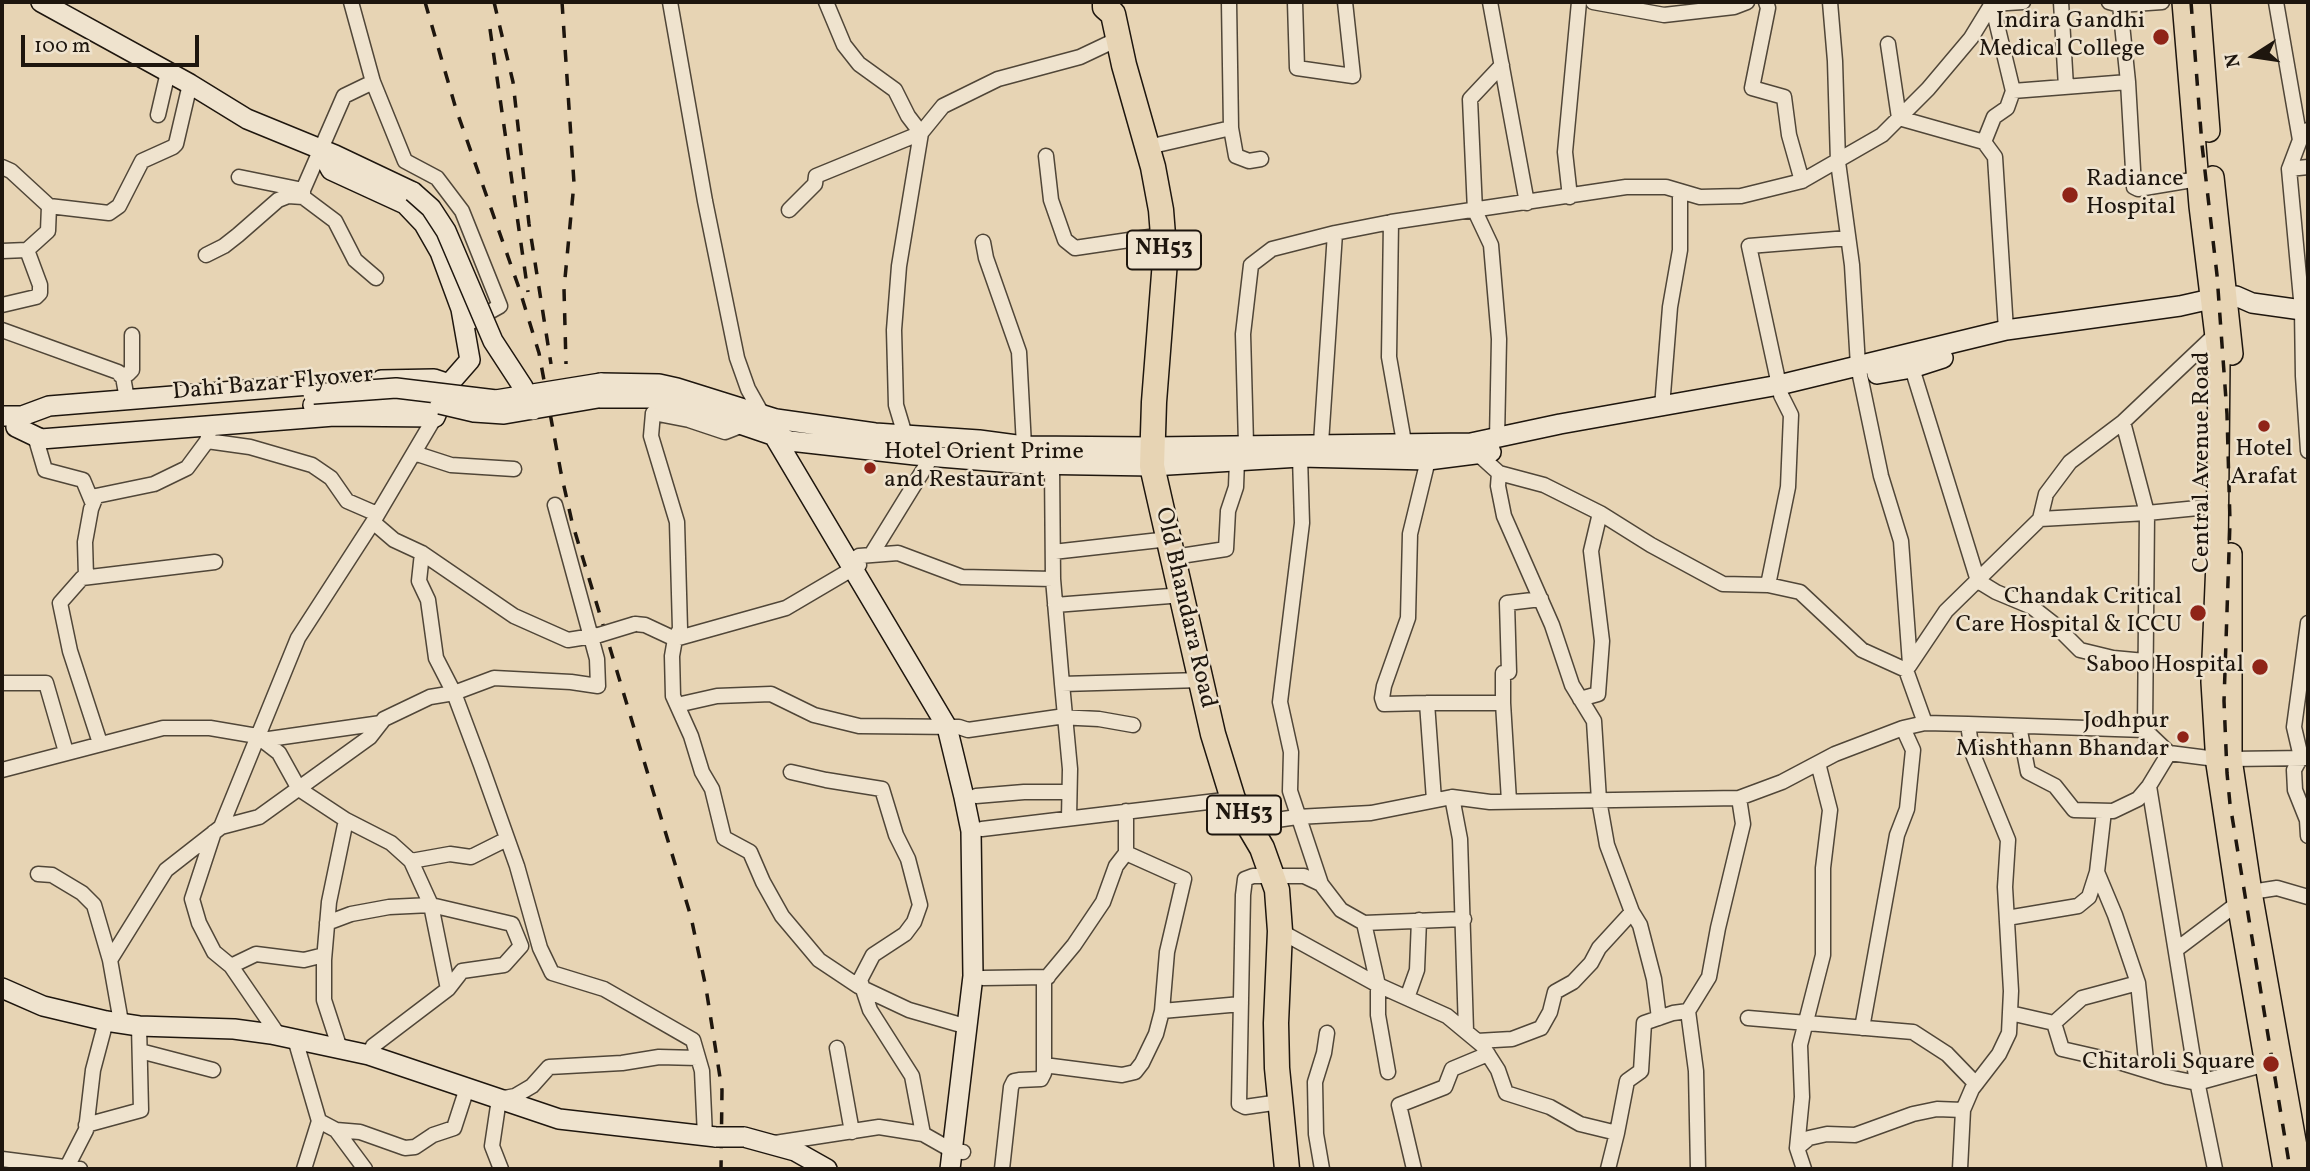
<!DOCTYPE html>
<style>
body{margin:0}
#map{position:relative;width:2310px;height:1171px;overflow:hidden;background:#e7d4b4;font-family:Vollkorn,serif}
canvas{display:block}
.frame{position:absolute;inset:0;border:4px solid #1e160e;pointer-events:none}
.north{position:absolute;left:2219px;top:21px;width:70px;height:70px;-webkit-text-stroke:5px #efe3ce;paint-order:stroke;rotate:258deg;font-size:19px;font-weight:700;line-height:28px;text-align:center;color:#1e160e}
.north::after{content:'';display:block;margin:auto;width:24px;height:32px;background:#1e160e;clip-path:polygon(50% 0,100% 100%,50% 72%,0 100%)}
.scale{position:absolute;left:21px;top:35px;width:178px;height:32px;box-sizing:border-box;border:4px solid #1e160e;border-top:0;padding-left:9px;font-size:21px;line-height:24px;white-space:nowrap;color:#1e160e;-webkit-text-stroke:5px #efe3ce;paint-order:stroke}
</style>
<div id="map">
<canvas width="2310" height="1171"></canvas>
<div class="frame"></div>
<div class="north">N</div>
<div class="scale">100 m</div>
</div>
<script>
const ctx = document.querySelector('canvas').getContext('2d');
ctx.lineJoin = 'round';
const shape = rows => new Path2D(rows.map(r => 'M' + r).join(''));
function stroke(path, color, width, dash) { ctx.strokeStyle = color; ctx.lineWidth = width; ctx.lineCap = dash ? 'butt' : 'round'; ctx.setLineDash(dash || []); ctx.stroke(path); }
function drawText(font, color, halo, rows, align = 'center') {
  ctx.font = font + ' Vollkorn,serif'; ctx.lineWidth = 5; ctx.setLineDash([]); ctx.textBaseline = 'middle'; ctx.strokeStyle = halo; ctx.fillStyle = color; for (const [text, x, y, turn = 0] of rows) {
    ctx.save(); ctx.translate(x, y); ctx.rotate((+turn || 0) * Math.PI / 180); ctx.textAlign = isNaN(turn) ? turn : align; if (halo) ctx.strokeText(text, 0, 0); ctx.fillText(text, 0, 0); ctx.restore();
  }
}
const street = shape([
 [351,2,373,82,405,161,437,178,462,211,500,306,464,326],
 [670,2,705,201,737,358,748,389,762,414],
 [826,2,844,45,859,64,895,90,908,116,921,133,943,106,998,79,1080,57,1118,39],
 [1229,2,1231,128],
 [1295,2,1297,68,1353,76,1345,2],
 [1490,2,1527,203],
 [1593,2,1664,15,1734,7,1747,2],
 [1766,2,1768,8,1752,88,1784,97,1789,135,1802,181],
 [1830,2,1835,61,1838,162,1852,265,1858,366,1881,476,1901,541,1910,664],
 [2061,2,2066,87],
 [2109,2,2120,5,2162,2],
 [2276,2,2300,140],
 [1888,44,1899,118,1984,142,1995,157,2006,330],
 [373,82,344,96,303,190,303,197,335,221,355,260,376,278],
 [2128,82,2134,187,2138,189,2198,179],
 [2013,91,2128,82,2120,5],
 [158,115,168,72],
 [2308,130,2300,140,2289,169,2302,310,2303,376,2308,451],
 [1984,142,1994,117,2007,108,2013,91,1992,4,2023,2],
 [1148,147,1231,128,1236,156,1249,161,1261,159],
 [1046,156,1051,200,1065,240,1075,248,1163,235],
 [2,167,11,171,49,206,48,231,27,250,2,251],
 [2289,169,2308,167],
 [239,177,303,190],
 [1570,197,1565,152,1579,2],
 [49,206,109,213,119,206,142,161,173,147,176,144,190,84],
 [789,210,815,184,816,176,921,133],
 [1391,222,1389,357,1404,442],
 [983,242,986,258,1019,352,1024,446],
 [206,255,224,246,238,235,278,200,288,196,303,197],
 [2,305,36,297,40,293,40,285,27,250],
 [2,330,118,372,123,377,127,399],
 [1912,368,1978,581,1996,592,2032,607,2055,625,2080,650,2113,658,2145,661],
 [120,375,128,374,132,370,132,335],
 [1779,385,1749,246,1848,238],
 [1662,407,1670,307,1680,250,1680,191],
 [2123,422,2147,513,2218,506],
 [743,425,725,432,689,420,653,413,651,436,677,522,680,629,675,639,672,656,673,696,691,736,702,772,712,789,724,838,750,852,763,882,782,916,819,960,858,986,909,1010,968,1027],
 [905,435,896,405,894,330,899,266,921,133],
 [35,436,45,470,83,480,93,504],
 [1497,439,1499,339,1491,245,1475,211,1470,99,1502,65],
 [207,441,250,447,312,465,331,478,347,501,377,514],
 [1321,443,1335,233],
 [1246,444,1243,334,1251,265,1272,249,1335,233,1391,222,1626,187,1666,187,1700,197,1741,196,1802,181,1882,135,1928,89,1971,38,1993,2],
 [414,453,451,465,514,469],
 [1300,457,1302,523,1280,702,1291,752,1290,791,1321,884],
 [1499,473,1498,486,1504,516,1552,625,1572,685,1594,721,1599,800,1607,845,1632,912,1640,925,1654,979,1659,1018],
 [373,522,394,540,422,553,514,616,568,640,599,635],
 [1053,552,1169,539],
 [422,553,419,581,428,600,436,658,454,693,481,765,517,866,540,948,552,973,604,989,693,1040,702,1071,705,1136],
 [871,555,932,456],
 [1174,557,1226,549,1228,511,1236,487,1237,460],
 [849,562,859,556,898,553,962,577,1053,579,1052,465],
 [86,577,85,542,91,509,96,496,154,484,187,468,207,441,210,427],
 [1053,579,1062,684,1201,680],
 [1768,585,1788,487,1791,415,1781,395],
 [1055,605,1183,595],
 [2308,623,2294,727,2301,757,2294,770,2295,790,2307,820,2308,836],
 [635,624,645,625,675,639,786,608,859,565],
 [1909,666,1946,611,2040,519],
 [2,683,46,683,66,752],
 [1062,684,1070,769,1069,818],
 [1580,699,1598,694,1602,641,1591,551,1600,513],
 [1427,703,1384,704,1382,698,1384,686,1408,618,1410,534,1428,460],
 [1503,703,1509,801],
 [677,705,717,696,771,694,814,715,859,726,959,727,968,730,1058,717,1099,719,1133,725],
 [1968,724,2145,730,2147,513,2040,519,2046,494,2070,462,2123,422,2216,334],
 [2019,726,2028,772,2055,786,2074,810,2113,811,2138,799,2149,786,2169,753],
 [2145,730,2169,753,2216,759],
 [262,740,381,723],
 [100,743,70,651,60,603,82,578,215,562],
 [2231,759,2306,758],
 [2,770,163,728,210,728,257,736,279,753,299,789,346,820,329,902,324,960,324,1000,340,1049],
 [791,772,826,780,882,789,896,835,908,859,920,905,914,922,905,934,873,955,860,980,870,1010,912,1076,923,1134],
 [2149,786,2196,1076,2215,1169],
 [976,796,1024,792,1069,792],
 [1452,797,1460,839,1466,1031],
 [1434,800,1427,703,1503,703,1503,673,1509,672,1507,603,1541,599],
 [2104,811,2097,872,2115,915,2138,983,2147,1070],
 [346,820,391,843,411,861,450,854,471,857,507,839],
 [1249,824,1297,817,1371,813,1452,797,1490,802,1739,798,1782,782,1835,754,1903,728,1925,723,1906,670,1862,650,1800,592,1768,585,1723,584,1651,545,1600,513,1544,485,1499,473,1478,454],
 [221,827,298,638,373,522,435,417],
 [982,829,1233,799],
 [214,832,192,899,199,923,214,952,231,966,279,1036],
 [411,861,431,905,448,989],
 [38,874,52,875,82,893,94,905,110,960],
 [2251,892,2277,888,2308,897],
 [2007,918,2078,906,2089,897,2097,872],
 [327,923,351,914,389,907,431,905,512,924,521,946,504,965,462,971,448,989,373,1046,369,1055],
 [1364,923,1464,919],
 [1280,931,1378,985,1447,1016,1482,1045,1498,1070,1506,1093,1550,1107,1580,1124,1617,1133,1608,1169],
 [2177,949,2238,903],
 [231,966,256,954,304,960,324,955],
 [983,978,1048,977],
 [1407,998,1417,970,1419,920],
 [1162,1011,1241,1004],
 [2010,1013,2054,1023,2062,1049,2119,1062,2168,1077,2197,1083,2266,1064],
 [1748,1018,1913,1032,1947,1054,1976,1084],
 [121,1022,110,960,166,870,221,827,259,817,370,737,384,719,430,697,454,693,494,678,571,682,598,686,597,659,555,505],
 [2054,1023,2082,998,2138,983],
 [1862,1028,1897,835,1907,809,1913,750,1903,728],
 [295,1039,319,1121,336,1130,365,1169],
 [1477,1041,1512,1039,1541,1028,1550,1012,1555,992,1573,982,1591,963,1599,948,1632,912],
 [837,1048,852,1132],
 [140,1051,213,1070],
 [1044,1065,1122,1075,1135,1072,1142,1063,1156,1034,1162,1011,1167,952,1184,879,1126,853],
 [1280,1102,1245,1107,1239,1104,1243,895,1245,879,1253,876,1304,876,1321,884,1341,910,1364,923,1378,985,1378,1015,1388,1072],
 [86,1125,141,1110,139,1026],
 [336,1130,360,1132,405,1148,415,1147,433,1135,454,1128,467,1088],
 [1617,1133,1627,1081,1641,1071,1644,1023,1673,1013,1688,1011],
 [775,1143,879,1127,923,1134,953,1151,963,1152],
 [1797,1148,1802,1097,1800,1045,1823,955,1823,868,1830,810,1818,763],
 [2,1159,80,1169],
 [66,1169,86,1130,93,1070,106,1021],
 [304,1169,319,1121],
 [501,1169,492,1146,499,1099,515,1096,532,1086,549,1067,622,1063,659,1057,698,1058],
 [1002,1169,1011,1087,1014,1081,1019,1080,1041,1079,1044,1073,1044,981,1074,945,1103,902,1116,866,1126,853,1126,811],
 [1322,1169,1316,1134,1315,1082,1324,1053,1327,1033],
 [1414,1169,1399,1105,1445,1087,1452,1069,1488,1054],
 [1698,1169,1696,1071,1688,1011,1709,977,1718,928,1743,824,1739,798],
 [1804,1169,1797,1148,1809,1138,1827,1134,1855,1135,1913,1114,1937,1109,1963,1110,1972,1089,1999,1054,2009,1033,2011,991,2005,887,2008,840,1972,752,1968,724,1925,723],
 [1960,1169,1963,1110]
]);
const secondary = shape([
 [41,2,190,84,247,119,335,155,413,192],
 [1877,374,1912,368,1943,358],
 [381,380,434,379,449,384],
 [601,383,659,384,677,388,776,419,875,433,979,440,1024,446,1153,447,1471,443,1560,424,1779,385,2006,330,2180,306,2211,299,2236,296,2252,303,2302,310,2308,315],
 [598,398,652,398,690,407,790,441,915,455,1026,464,1152,466,1300,457,1428,460,1491,452],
 [313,405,385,399,427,401],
 [2,416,22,416,49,406,334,383],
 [16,427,41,439,334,416,435,417,449,384,470,360,461,309,440,252,424,224,405,204,331,170,319,148],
 [774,431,774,436,947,727,964,797,971,831,973,976,950,1169],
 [2,988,43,1006,106,1021,139,1026,234,1029,271,1034,369,1055,559,1119,716,1137],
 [744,1137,795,1151,827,1169]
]);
const primary = shape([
 [2183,2,2200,206,2219,361,2217,562,2212,682,2217,764,2238,903,2284,1169],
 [2199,2,2209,131],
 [2213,177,2232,354],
 [2231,554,2231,759,2251,892,2300,1169]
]);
const highway = shape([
 [1105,2,1105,7,1113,14,1124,65,1153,167,1161,210,1165,261,1154,402,1152,466,1213,734,1233,799,1262,848,1277,890,1280,931,1276,1023,1277,1068,1287,1169]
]);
const rail = shape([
 [425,2,456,109,519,288,539,353,561,473,572,522,691,917,706,988,722,1090,721,1169],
 [494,2,513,82,529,224,551,364],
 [562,2,574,183,564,289,566,364],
 [2191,2,2202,145,2217,275,2227,414,2230,522,2224,701,2227,773,2230,804,2290,1169],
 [490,29,528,292]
]);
const streetBridge = shape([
 [599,635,635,624]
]);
const secondaryBridge = shape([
 [413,192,431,208,446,231,493,341,523,387,533,410],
 [313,394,396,388,496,400,601,383],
 [440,404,474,412,504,414,598,398],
 [716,1137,744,1137]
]);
const markers = [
 [2161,37,9,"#8f2418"],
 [2070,195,9,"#8f2418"],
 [2264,426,7,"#8f2418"],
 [870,468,7,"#8f2418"],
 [2198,613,9,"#8f2418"],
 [2260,667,9,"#8f2418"],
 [2183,737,7,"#8f2418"],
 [2271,1064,9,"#8f2418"]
];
const shields = [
 [1164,250,74],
 [1244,815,74]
];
const shieldNames = [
 ["NH53",1164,250],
 ["NH53",1244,815]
];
const poiNames = [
 ["Indira Gandhi",2145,23],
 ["Medical College",2145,51],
 ["Radiance",2086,181,"left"],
 ["Hospital",2086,209,"left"],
 ["Hotel",2264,451,"center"],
 ["Arafat",2264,479,"center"],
 ["Hotel Orient Prime",884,454,"left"],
 ["and Restaurant",884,482,"left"],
 ["Chandak Critical",2182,599],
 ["Care Hospital & ICCU",2182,627],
 ["Saboo Hospital",2244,667],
 ["Jodhpur",2169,723],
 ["Mishthann Bhandar",2169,751],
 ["Chitaroli Square",2255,1064]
];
const streetNames = [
 ["Dahi Bazar Flyover",273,385,-5],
 ["Central Avenue Road",2204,462,-90],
 ["Old Bhandara Road",1184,608,77]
];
stroke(street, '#504638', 17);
stroke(secondary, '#1e160e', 22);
stroke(primary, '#1e160e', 24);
stroke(highway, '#1e160e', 27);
stroke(street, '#efe3ce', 14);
stroke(secondary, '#efe3ce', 19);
stroke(primary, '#e7d4b4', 21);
stroke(highway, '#e7d4b4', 24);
stroke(rail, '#1e160e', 3.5, [12, 12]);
stroke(streetBridge, '#504638', 17, []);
stroke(secondaryBridge, '#1e160e', 22, []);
stroke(streetBridge, '#efe3ce', 14);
stroke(secondaryBridge, '#efe3ce', 19);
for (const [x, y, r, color] of markers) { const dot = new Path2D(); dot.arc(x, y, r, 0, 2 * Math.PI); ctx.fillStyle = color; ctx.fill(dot); stroke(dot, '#efe3ce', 2.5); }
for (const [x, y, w] of shields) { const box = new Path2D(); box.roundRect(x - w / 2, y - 19.5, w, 39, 5); ctx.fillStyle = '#efe3ce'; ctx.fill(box); stroke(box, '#1e160e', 2); }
drawText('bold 23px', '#1e160e', null, shieldNames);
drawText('24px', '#1e160e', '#efe3ce', poiNames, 'right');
drawText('24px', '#1e160e', '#efe3ce', streetNames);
</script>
